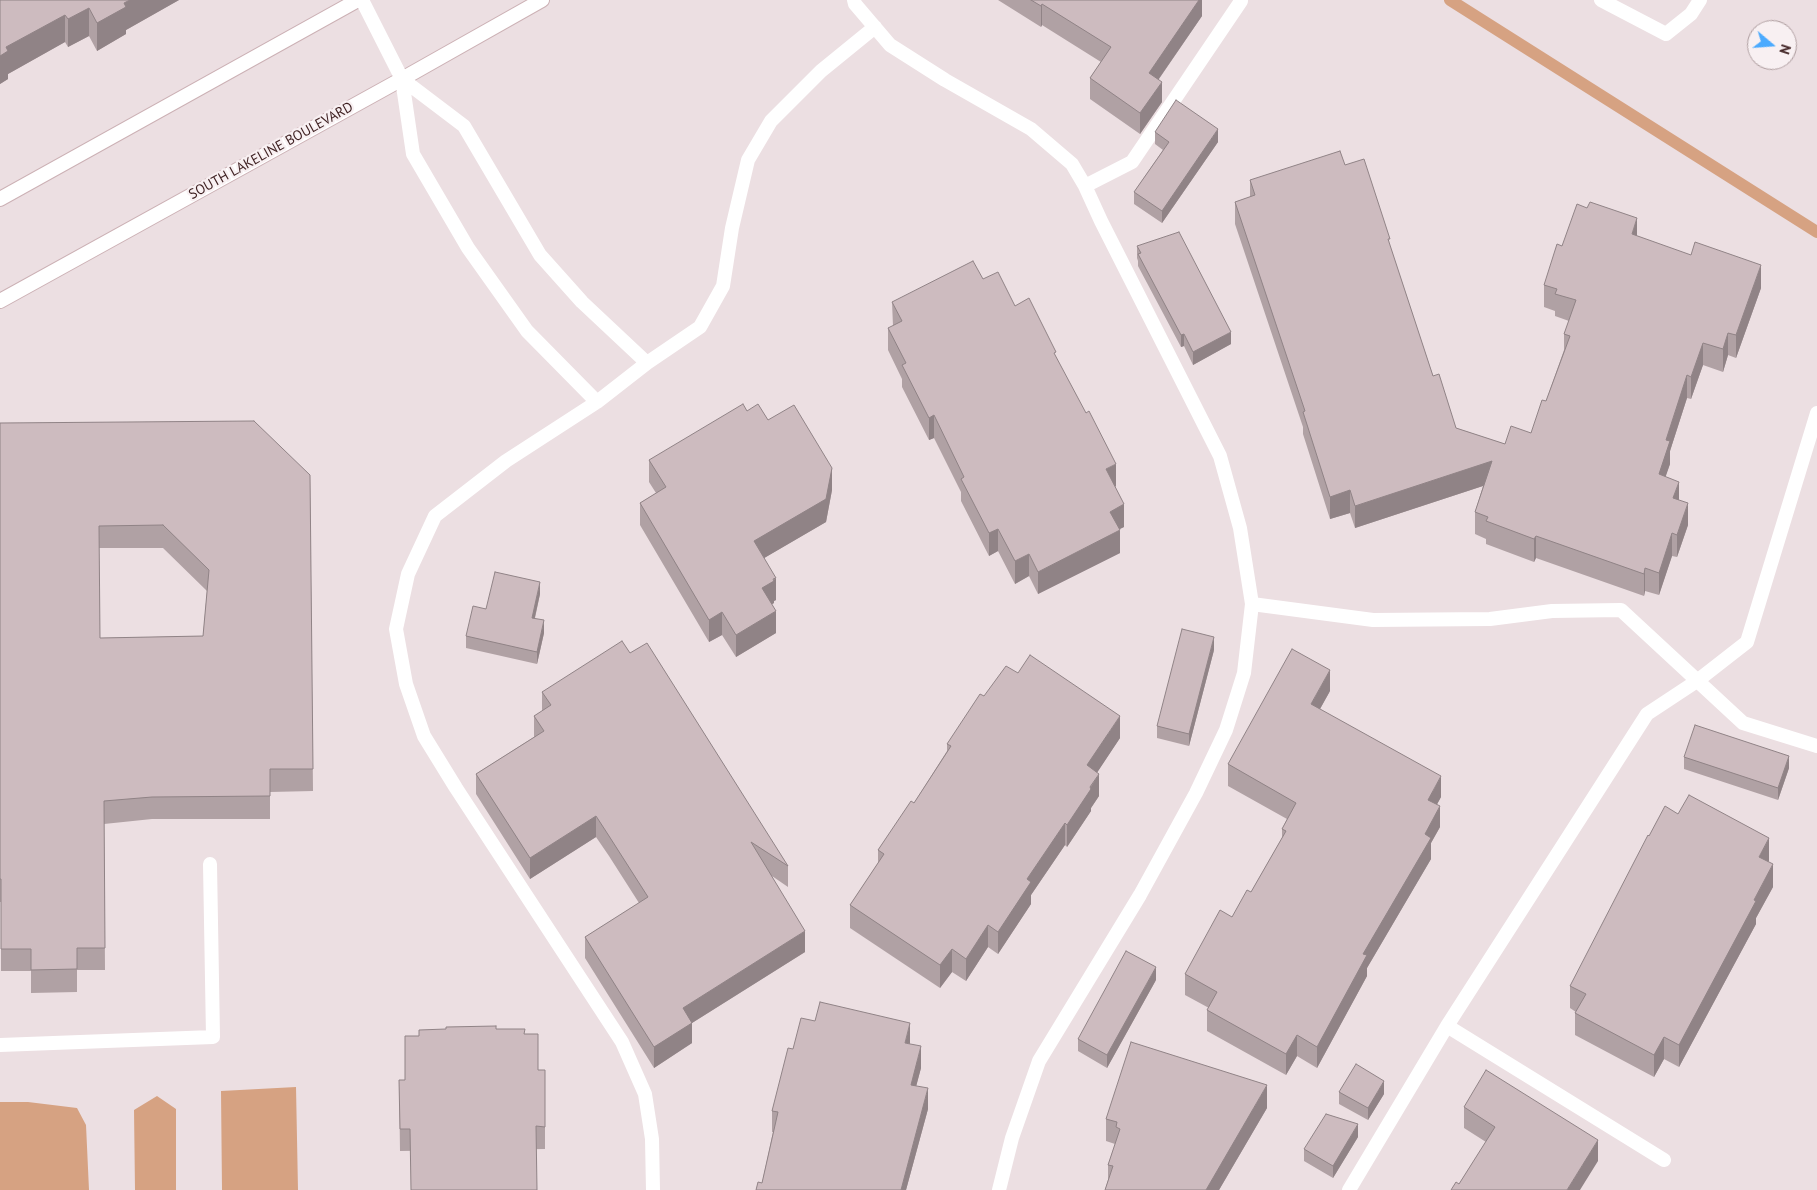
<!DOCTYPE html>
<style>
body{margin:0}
#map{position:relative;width:1817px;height:1190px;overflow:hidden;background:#ecdfe2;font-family:"PT Sans",sans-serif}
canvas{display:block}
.north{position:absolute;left:1747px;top:20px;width:50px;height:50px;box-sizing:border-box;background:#f8f0f2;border:1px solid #ad9c9e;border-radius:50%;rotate:108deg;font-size:14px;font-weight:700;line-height:20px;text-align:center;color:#3d1f20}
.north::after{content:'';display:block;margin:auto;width:18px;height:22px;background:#4baafe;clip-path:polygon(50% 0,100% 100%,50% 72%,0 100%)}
</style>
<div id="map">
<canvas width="1817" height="1190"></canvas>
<div class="north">N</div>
</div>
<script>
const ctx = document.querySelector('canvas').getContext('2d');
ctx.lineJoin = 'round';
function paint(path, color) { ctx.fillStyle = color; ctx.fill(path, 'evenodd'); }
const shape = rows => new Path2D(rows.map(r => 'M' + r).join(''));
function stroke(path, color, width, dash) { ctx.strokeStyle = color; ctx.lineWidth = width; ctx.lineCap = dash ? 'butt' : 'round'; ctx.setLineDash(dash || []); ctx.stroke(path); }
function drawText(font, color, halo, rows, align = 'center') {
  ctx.font = font + ' "PT Sans",sans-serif'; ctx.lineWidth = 4.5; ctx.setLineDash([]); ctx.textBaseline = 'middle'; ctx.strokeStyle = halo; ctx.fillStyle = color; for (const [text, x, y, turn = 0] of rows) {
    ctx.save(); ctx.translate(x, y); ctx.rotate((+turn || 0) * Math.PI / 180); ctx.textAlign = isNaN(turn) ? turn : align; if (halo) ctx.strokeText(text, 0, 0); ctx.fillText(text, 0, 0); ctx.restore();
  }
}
const water = shape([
 [296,1087,298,1190,222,1190,221,1091],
 [157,1096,176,1109,176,1190,135,1190,134,1110],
 [0,1102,28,1102,77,1108,86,1125,89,1190,0,1190]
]);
const stream = shape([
 [1450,0,1817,232]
]);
const service = shape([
 [362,0,402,79,413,154,468,248,527,331,597,402],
 [854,0,855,4,890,45,945,80,1031,129,1072,164,1085,186,1101,221,1220,456,1240,528,1252,604,1244,673,1226,730,1196,793,1140,895,1039,1061,1012,1138,999,1190],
 [1601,0,1666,34,1691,14,1700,0],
 [402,79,464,126,540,255,582,302,647,363],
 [1085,186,1132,162,1241,1],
 [1252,604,1373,620,1490,619,1552,611,1621,610,1743,723,1817,746],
 [1447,1026,1664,1160],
 [0,1045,213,1037,210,864],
 [653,1190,652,1139,645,1094,622,1042,456,788,424,736,406,684,396,629,408,574,435,516,506,461,597,402,647,363,700,327,723,286,732,228,748,160,771,121,821,71,875,27],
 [1349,1190,1447,1026,1647,714,1697,681,1747,642,1817,413]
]);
const secondary = shape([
 [0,199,358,0],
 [0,301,402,79,542,0]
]);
const wall = shape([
 [0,0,179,0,126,30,126,34,97,51,89,36,68,47,65,42,8,74,8,79,0,84],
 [998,0,1202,0,1202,16,1159,79,1162,102,1140,134,1090,99,1090,78,1101,62,1042,25,1041,27],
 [1155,132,1218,142,1162,223,1134,204,1134,192,1163,150,1155,144],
 [1345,165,1390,246,1433,376,1456,428,1505,444,1531,433,1546,401,1564,350,1564,334,1569,321,1555,316,1555,311,1544,307,1544,285,1562,246,1637,236,1761,288,1736,358,1728,355,1723,372,1703,365,1691,399,1687,398,1670,451,1670,464,1665,477,1679,500,1688,525,1677,557,1672,556,1659,595,1645,591,1644,596,1536,558,1534,562,1486,544,1486,539,1475,534,1475,512,1483,486,1355,528,1350,513,1330,519,1303,434,1303,427,1235,224,1235,202,1250,197,1250,180],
 [1137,246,1231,344,1193,365,1184,346,1181,347,1138,266,1138,261,1137,258],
 [983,279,1015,306,1056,357,1116,486,1115,487,1124,527,1119,529,1120,553,1038,594,1029,576,1015,584,998,551,989,556,961,501,961,492,934,438,929,440,902,387,902,379,888,350,888,328,893,326,892,302],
 [747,411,768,420,832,490,826,522,764,558,776,600,774,601,774,603,772,604,776,633,736,657,722,635,709,642,640,525,640,503,656,493,649,482,649,460],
 [0,423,310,475,313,791,270,792,270,819,152,819,104,824,105,970,77,970,77,992,31,993,31,971,1,971,1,902,0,902],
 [99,548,163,548,207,591,203,636,100,638],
 [540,594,535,618,544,633,537,664,466,648,466,636,486,609],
 [1214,650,1189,746,1157,738,1157,726],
 [630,653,788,866,788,887,772,876,805,952,692,1023,692,1043,654,1068,585,958,585,937,639,903,609,856,596,837,530,879,476,794,476,774,534,737,534,716,542,711,542,692],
 [1330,691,1320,709,1441,797,1437,804,1440,827,1431,843,1431,859,1367,968,1367,976,1317,1068,1297,1056,1286,1075,1207,1031,1207,1010,1209,1008,1185,995,1185,974,1232,917,1251,892,1282,838,1282,829,1287,819,1228,786,1228,764],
 [984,696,1120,738,1097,772,1099,796,1091,808,1091,811,1067,847,1065,845,1031,895,1031,904,998,954,988,947,966,981,952,972,940,988,850,928,850,905,878,863,878,850,914,803,947,751,947,744],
 [1684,757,1789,768,1778,800,1684,769],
 [1769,861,1768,862,1773,887,1756,918,1756,924,1679,1067,1664,1059,1654,1077,1575,1035,1575,1013,1576,1012,1570,1008,1570,986],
 [1156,980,1107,1068,1078,1051,1078,1039],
 [496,1029,525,1034,538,1070,545,1070,545,1149,400,1151,399,1080,405,1080,419,1036],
 [910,1044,921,1068,916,1086,928,1109,906,1190,756,1190,762,1183,773,1132,772,1132,772,1111,793,1049],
 [1339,1092,1384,1094,1368,1120,1339,1104],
 [1464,1107,1598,1161,1459,1184,1486,1142,1464,1128],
 [1267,1108,1219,1190,1105,1190,1108,1180,1108,1165,1115,1144,1106,1141,1106,1119],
 [1358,1137,1333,1178,1304,1161,1304,1149]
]);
const shadedWall = shape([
 [130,0,179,0,126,30,126,34,97,51,97,23,124,3],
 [1199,0,1202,0,1202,16,1149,93,1149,73],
 [1042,4,1042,25,1041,27,1041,6],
 [89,8,89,36,68,47,68,19],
 [65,15,65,42,8,74,8,79,0,84,0,56,6,47],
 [1162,82,1162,102,1140,134,1140,113],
 [1218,129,1218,142,1162,223,1162,211],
 [1637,218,1637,240,1632,234],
 [1761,265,1761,288,1736,358,1736,335],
 [1231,332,1231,344,1193,365,1193,352],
 [1728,333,1728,355,1723,372,1723,349],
 [1184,334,1184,346,1181,347,1181,335],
 [1703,343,1703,365,1691,399,1691,377],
 [1687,375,1687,398,1670,451,1670,464,1659,496,1659,474,1666,440],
 [934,415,934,438,929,440,929,418],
 [1492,461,1492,483,1355,528,1355,506],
 [1116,464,1116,486,1106,491,1106,469],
 [832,468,832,490,826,522,754,564,754,541],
 [1679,482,1679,504,1673,498],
 [1350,490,1350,513,1330,519,1330,497],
 [1688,503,1688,525,1677,557,1677,535],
 [1124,504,1124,527,1110,534,1110,512],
 [998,529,998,551,989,556,989,533],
 [1120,530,1120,553,1038,594,1038,572],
 [1672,533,1672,556,1659,595,1659,573],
 [1536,536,1536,558,1534,562,1534,539],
 [1029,554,1029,576,1015,584,1015,561],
 [1645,568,1645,591,1644,596,1644,574],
 [776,578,776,600,774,601,774,603,762,610,762,588],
 [540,582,540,594,532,630,532,618],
 [776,611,776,633,736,657,736,635],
 [722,612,722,635,709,642,709,620],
 [544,620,544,633,537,664,537,652],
 [1214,637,1214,650,1189,746,1189,734],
 [1330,670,1330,691,1311,725,1311,704],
 [1120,716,1120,738,1087,788,1087,765],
 [1789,756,1789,768,1778,800,1778,788],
 [1099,774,1099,796,1091,808,1091,811,1067,847,1067,825],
 [1441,776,1441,797,1428,821,1428,800],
 [1440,806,1440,827,1431,843,1431,859,1367,968,1367,976,1317,1068,1317,1047,1363,954,1425,834],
 [596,816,596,837,530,879,530,858],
 [1065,823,1065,845,1031,895,1031,904,998,954,998,932,1027,879],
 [1769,838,1769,861,1759,879,1759,857],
 [1773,864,1773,887,1756,918,1756,924,1679,1067,1679,1045],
 [988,925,988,947,966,981,966,959],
 [805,931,805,952,692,1023,692,1043,654,1068,654,1047,683,1008],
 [952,949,952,972,940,988,940,965],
 [1156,967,1156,980,1107,1068,1107,1055],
 [910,1023,910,1044,905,1043],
 [1297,1035,1297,1056,1286,1075,1286,1054],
 [1664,1037,1664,1059,1654,1077,1654,1055],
 [921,1046,921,1068,911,1106,911,1085],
 [1384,1081,1384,1094,1368,1120,1368,1108],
 [1267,1085,1267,1108,1219,1190,1206,1190],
 [928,1088,928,1109,906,1190,901,1190],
 [1358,1124,1358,1137,1333,1178,1333,1166],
 [1598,1140,1598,1161,1580,1190,1567,1190]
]);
const building = shape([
 [0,0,130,0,124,3,126,7,97,23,89,8,68,19,65,15,6,47,8,51,0,56,0,0],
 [1031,0,1199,0,1149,73,1162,82,1140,113,1090,78,1111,47,1042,4,1041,6,1031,0],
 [1176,100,1218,129,1162,211,1134,192,1169,142,1155,132,1176,100],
 [1340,151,1345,165,1364,159,1390,239,1388,239,1433,376,1439,374,1456,428,1505,444,1511,426,1531,433,1542,400,1546,401,1570,336,1564,334,1576,300,1555,294,1557,289,1544,285,1557,244,1562,246,1577,204,1587,208,1590,202,1637,218,1632,234,1691,255,1695,242,1761,265,1736,335,1728,333,1723,349,1703,343,1691,377,1687,375,1666,440,1670,441,1659,474,1679,482,1673,498,1688,503,1677,535,1672,533,1659,573,1645,568,1644,574,1536,536,1534,539,1486,521,1488,517,1475,512,1492,461,1355,506,1350,490,1330,497,1303,412,1305,411,1235,202,1255,195,1250,180,1340,151],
 [1179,232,1231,332,1193,352,1184,334,1181,335,1138,254,1141,253,1137,246,1179,232],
 [973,261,983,279,998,272,1015,306,1029,298,1056,352,1054,353,1086,413,1089,411,1116,464,1106,469,1124,504,1110,512,1120,530,1038,572,1029,554,1015,561,998,529,989,533,961,479,964,477,934,415,929,418,902,365,906,363,888,328,902,321,892,302,973,261],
 [743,404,747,411,758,404,768,420,794,405,832,468,826,499,754,541,776,578,773,579,774,581,762,588,776,611,736,635,722,612,709,620,640,503,666,487,649,460,743,404],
 [254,421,310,475,313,769,270,769,270,796,152,797,104,801,105,948,77,948,77,969,31,970,31,949,1,949,1,879,0,879,0,423,254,421],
 [163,525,209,570,203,636,100,638,99,526,163,525],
 [495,572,540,582,532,618,544,620,537,652,466,636,473,606,486,609,495,572],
 [1182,629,1214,637,1189,734,1157,726,1182,629],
 [622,641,630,653,647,643,788,866,751,842,805,931,683,1008,692,1023,654,1047,585,937,648,897,609,836,596,816,530,858,476,774,544,731,534,716,551,705,542,692,622,641],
 [1292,649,1330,670,1311,704,1441,776,1428,800,1440,806,1425,834,1431,838,1363,954,1367,955,1317,1047,1297,1035,1286,1054,1207,1010,1217,992,1185,974,1220,910,1232,917,1247,890,1251,892,1286,831,1282,829,1296,803,1228,764,1292,649],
 [1030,655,1120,716,1087,765,1099,774,1090,787,1091,789,1067,825,1065,823,1027,879,1031,882,998,932,988,925,966,959,952,949,940,965,850,905,884,854,878,850,911,801,914,803,951,746,947,744,980,694,984,696,1006,666,1018,673,1030,655],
 [1695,725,1789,756,1778,788,1684,757,1695,725],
 [1689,795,1769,838,1759,857,1773,864,1754,900,1756,901,1679,1045,1664,1037,1654,1055,1575,1013,1586,994,1570,986,1648,835,1649,836,1665,806,1678,814,1689,795],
 [1126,951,1156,967,1107,1055,1078,1039,1126,951],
 [820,1002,910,1023,905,1043,921,1046,911,1085,928,1088,901,1190,756,1190,758,1182,762,1183,778,1112,772,1111,788,1048,793,1049,801,1018,815,1021,820,1002],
 [496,1026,496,1029,525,1029,524,1034,538,1034,538,1070,545,1070,545,1127,536,1126,537,1190,411,1190,410,1129,400,1129,399,1080,405,1080,405,1036,419,1036,419,1030,446,1029,446,1027,496,1026],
 [1131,1042,1267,1085,1206,1190,1105,1190,1113,1166,1108,1165,1120,1129,1116,1127,1117,1122,1106,1119,1131,1042],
 [1356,1064,1384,1081,1368,1108,1339,1092,1356,1064],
 [1486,1070,1598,1140,1567,1190,1451,1190,1456,1182,1459,1184,1495,1127,1464,1107,1486,1070],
 [1326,1114,1358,1124,1333,1166,1304,1149,1326,1114]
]);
const streetNames = [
 ["SOUTH LAKELINE BOULEVARD",271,151,-29]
];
paint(water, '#d6a282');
stroke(stream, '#d6a282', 12);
stroke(secondary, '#ccb1b5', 16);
stroke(service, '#fff', 14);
stroke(secondary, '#fff', 14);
paint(wall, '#b0a1a4');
paint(shadedWall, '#908386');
paint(building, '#cdbbbf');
stroke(building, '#908386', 1);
drawText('14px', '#3d1f20', '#f8f0f2', streetNames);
</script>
